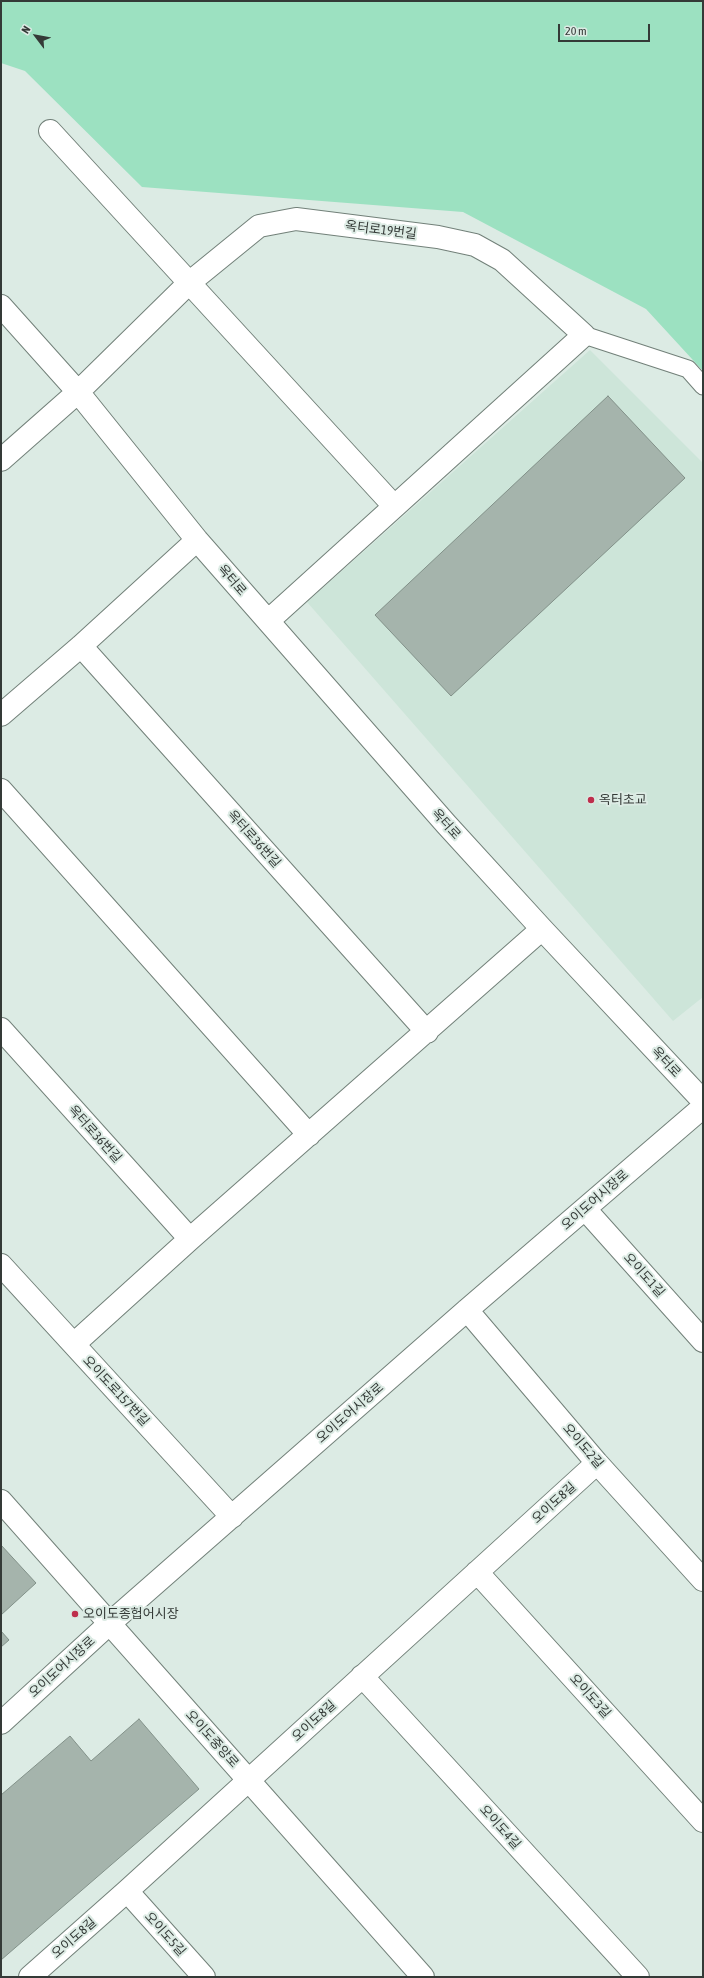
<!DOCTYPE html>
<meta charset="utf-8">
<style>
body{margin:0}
#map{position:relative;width:704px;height:1978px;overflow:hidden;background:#dcebe4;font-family:"Asap Condensed",sans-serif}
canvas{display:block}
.frame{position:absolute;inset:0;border:2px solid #343a37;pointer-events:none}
.north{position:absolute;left:16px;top:16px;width:40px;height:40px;-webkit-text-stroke:3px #dcebe4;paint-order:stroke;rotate:302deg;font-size:11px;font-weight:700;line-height:16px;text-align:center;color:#343a37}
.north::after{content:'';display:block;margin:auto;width:14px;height:18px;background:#343a37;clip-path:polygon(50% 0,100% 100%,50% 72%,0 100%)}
.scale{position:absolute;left:558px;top:24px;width:92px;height:18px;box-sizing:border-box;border:2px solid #343a37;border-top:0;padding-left:5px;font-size:12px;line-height:14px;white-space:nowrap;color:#343a37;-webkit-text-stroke:3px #dcebe4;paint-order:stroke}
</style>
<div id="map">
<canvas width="704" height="1978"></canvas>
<div class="frame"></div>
<div class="north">N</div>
<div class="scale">20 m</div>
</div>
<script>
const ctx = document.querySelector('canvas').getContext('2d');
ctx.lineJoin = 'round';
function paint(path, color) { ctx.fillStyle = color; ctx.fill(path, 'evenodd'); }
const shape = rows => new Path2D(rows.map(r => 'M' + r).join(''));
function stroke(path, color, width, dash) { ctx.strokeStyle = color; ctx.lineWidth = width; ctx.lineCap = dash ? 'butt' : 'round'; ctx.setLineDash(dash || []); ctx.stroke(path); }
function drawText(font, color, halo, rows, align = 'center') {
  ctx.font = font + ' "Asap Condensed","Noto Sans KR",sans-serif'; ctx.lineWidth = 4; ctx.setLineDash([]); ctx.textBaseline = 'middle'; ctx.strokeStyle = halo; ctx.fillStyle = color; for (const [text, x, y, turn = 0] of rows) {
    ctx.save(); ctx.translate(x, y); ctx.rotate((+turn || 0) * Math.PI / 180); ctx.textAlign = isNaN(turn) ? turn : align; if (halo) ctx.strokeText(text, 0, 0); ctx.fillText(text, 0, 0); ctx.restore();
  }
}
const built = shape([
 [590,350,703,463,703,997,673,1021,307,602]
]);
const green = shape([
 [1,1,703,1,703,371,646,309,463,212,142,187,25,71,1,63]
]);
const building = shape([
 [608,396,685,478,451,696,375,615,608,396],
 [1,1545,36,1583,1,1615,1,1545],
 [1,1631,9,1640,1,1647,1,1631],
 [139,1719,199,1789,1,1960,1,1795,70,1736,91,1761,139,1719]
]);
const service = shape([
 [584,335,688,369,703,386]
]);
const pedestrian = shape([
 [1,1723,109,1624]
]);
const minor = shape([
 [50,131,394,506],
 [1,306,78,392,197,540,446,824,542,929,703,1101],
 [1,460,78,392,189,283,259,226,296,219,438,237,475,245,502,260,584,335,268,621],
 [81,646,427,1032],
 [1,715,81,646,197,540],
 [1,790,309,1135],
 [1,1029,190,1239],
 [585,1209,703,1341],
 [1,1265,232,1517],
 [467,1310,597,1463,703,1580],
 [74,1344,190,1239,542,929],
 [1,1501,423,1977],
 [477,1572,703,1821],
 [109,1624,467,1310,703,1107],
 [362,1676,638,1977],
 [127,1891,204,1977],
 [30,1977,127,1891,597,1463]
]);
const markers = [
 [591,800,4,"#be2e4c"],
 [75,1614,4,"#be2e4c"]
];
const streetNames = [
 ["옥터로19번길",381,230,7],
 ["옥터로",232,580,49],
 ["옥터로",446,824,48],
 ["옥터로36번길",254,839,48],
 ["옥터로",666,1062,47],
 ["옥터로36번길",95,1134,48],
 ["오이도어시장로",595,1200,-41],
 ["오이도1길",644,1275,48],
 ["오이도로157번길",116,1391,47],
 ["오이도어시장로",350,1413,-41],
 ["오이도2길",583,1446,49],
 ["오이도8길",554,1503,-42],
 ["오이도어시장로",62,1667,-42],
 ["오이도3길",590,1696,48],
 ["오이도8길",314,1721,-42],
 ["오이도중앙로",212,1739,48],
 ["오이도4길",500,1827,48],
 ["오이도5길",165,1934,48],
 ["오이도8길",74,1938,-41]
];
const poiNames = [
 ["옥터초교",599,800],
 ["오이도종헙어시장",83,1614]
];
paint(built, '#cde5d9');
paint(green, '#9ce1c1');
paint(building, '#a5b4ac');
stroke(building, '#829189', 1);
stroke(service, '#728079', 19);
stroke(pedestrian, '#728079', 24);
stroke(minor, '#728079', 24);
stroke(service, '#fff', 17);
stroke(pedestrian, '#fff', 22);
stroke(minor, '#fff', 22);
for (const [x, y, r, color] of markers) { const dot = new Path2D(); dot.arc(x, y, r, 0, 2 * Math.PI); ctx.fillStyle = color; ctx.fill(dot); stroke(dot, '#dcebe4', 1.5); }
drawText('13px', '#343a37', '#dcebe4', streetNames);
drawText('13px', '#343a37', '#dcebe4', poiNames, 'left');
</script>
